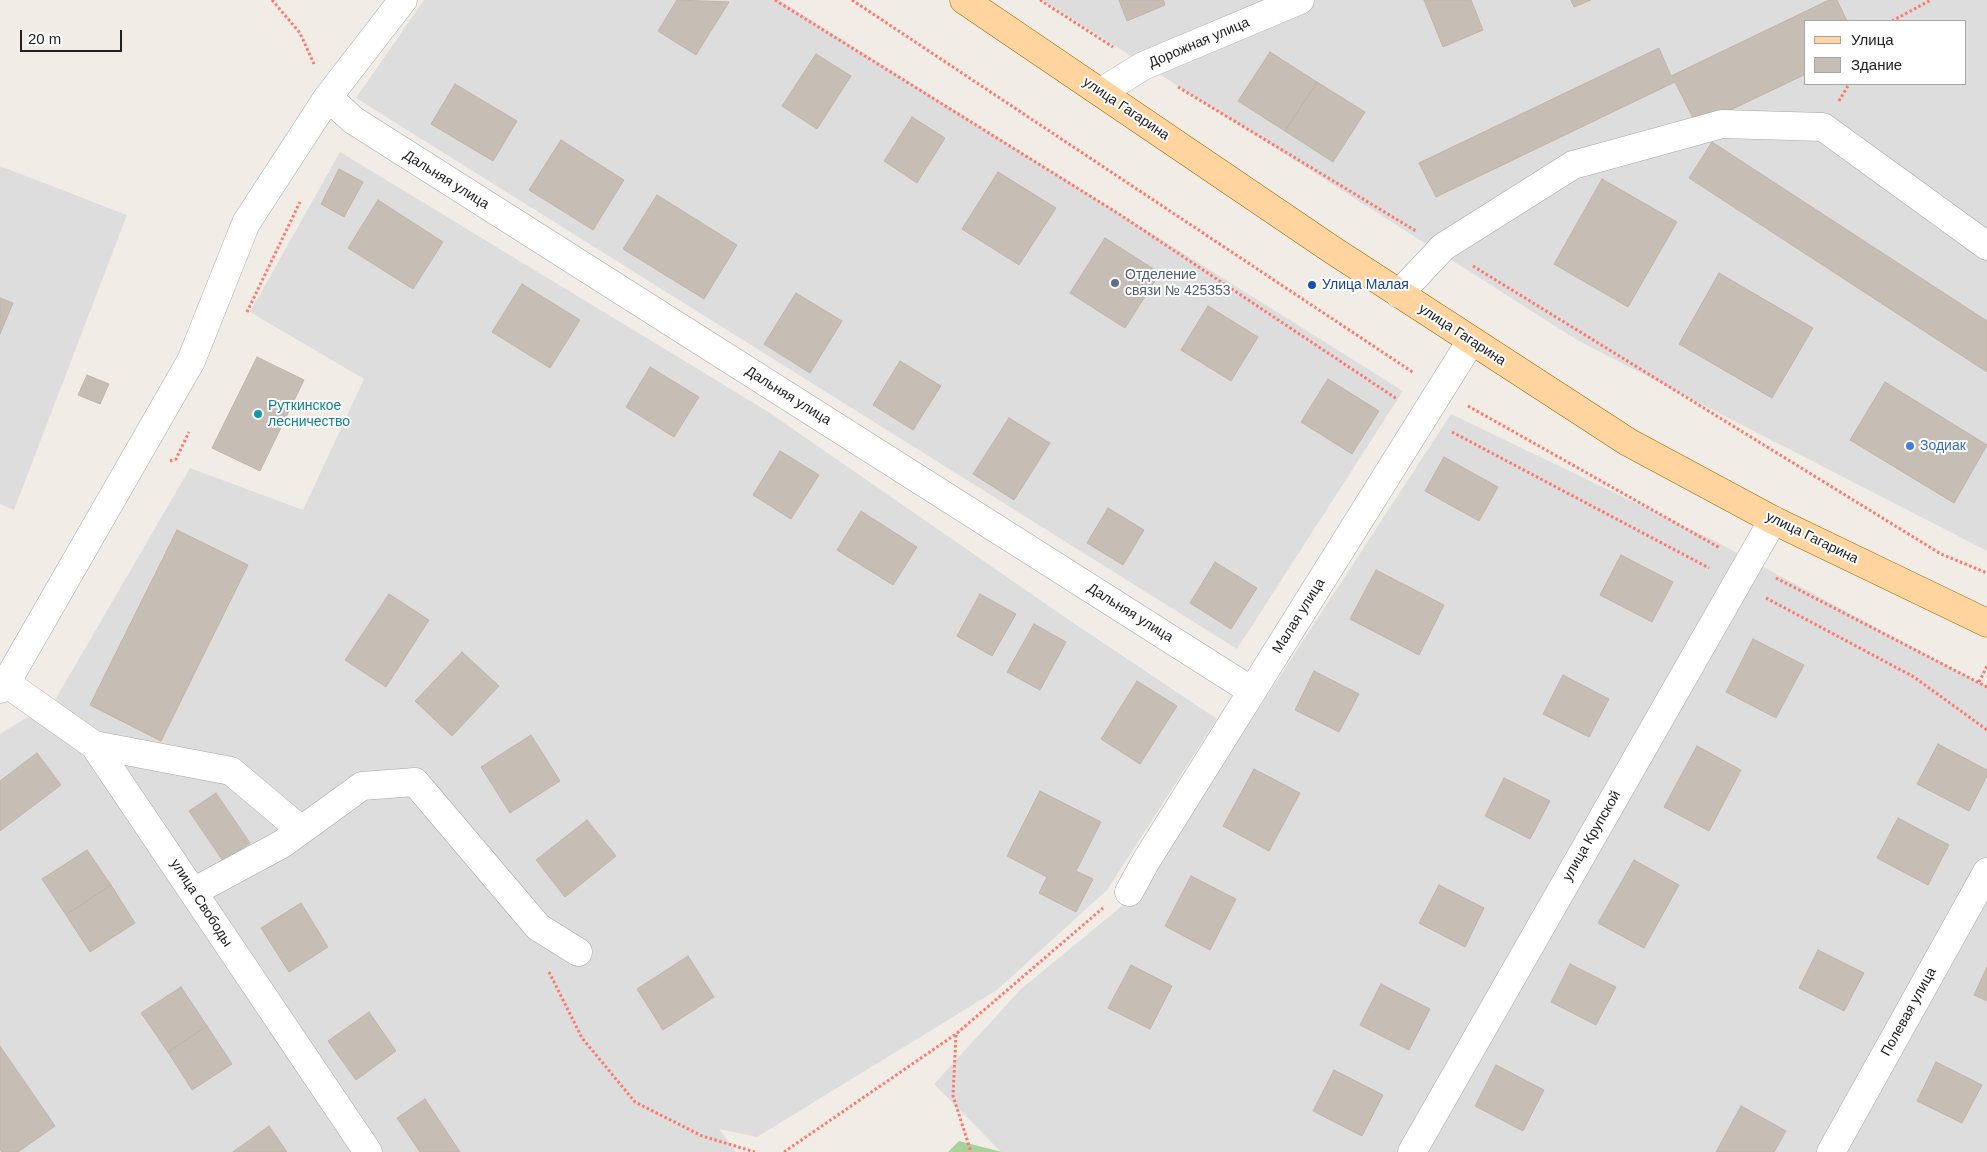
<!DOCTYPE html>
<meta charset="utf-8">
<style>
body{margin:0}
#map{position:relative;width:1987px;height:1152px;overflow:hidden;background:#f1ede6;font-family:Helvetica,sans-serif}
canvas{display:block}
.legend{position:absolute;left:1804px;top:20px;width:162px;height:65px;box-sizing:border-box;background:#fff;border:1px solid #a6a6a6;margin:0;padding:6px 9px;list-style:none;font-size:15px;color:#202020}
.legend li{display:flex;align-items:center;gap:10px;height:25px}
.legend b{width:25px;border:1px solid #a6a6a6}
.scale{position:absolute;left:20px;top:30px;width:102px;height:22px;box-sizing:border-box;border:2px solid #202020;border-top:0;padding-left:6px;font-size:15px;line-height:18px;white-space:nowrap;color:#202020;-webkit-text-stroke:4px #fff;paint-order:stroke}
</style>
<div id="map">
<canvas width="1987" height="1152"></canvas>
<ul class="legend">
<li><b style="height:6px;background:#ffd49e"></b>Улица</li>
<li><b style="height:14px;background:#c6bdb5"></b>Здание</li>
</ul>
<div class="scale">20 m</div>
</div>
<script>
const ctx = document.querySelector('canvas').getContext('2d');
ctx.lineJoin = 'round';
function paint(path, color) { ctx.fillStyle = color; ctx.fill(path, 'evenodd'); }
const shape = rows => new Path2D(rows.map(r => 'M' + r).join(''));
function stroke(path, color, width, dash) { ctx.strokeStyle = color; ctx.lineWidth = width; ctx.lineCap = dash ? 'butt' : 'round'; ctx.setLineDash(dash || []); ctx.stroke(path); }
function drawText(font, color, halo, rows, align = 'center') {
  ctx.font = font + ' Helvetica,sans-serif'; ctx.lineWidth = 4; ctx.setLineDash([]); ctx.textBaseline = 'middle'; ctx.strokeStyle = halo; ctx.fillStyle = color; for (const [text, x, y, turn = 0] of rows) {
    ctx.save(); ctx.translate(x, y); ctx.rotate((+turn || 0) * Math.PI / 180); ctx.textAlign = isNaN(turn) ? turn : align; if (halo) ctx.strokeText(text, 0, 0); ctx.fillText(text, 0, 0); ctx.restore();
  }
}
const residential = shape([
 [424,0,779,0,1403,391,1237,649,356,98],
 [1043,0,1987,0,1987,551,1577,340],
 [1806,21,1966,21,1966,84,1806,84],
 [340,152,767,411,1069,620,1217,719,1107,890,997,990,757,1137,719,1129,736,1152,0,1152,0,734,55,700,190,468,303,510,364,379,250,312],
 [0,166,127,215,14,510,0,504],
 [1451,414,1715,541,1987,687,1987,1152,1001,1152,934,1084,1021,989,1139,892]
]);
const forest = shape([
 [959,1141,1002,1152,948,1152]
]);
const building = shape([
 [677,0,729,2,696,55,658,31,677,0],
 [1119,0,1163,0,1165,5,1127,21,1119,0],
 [1424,0,1471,0,1483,30,1443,47,1424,0],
 [1571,0,1591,0,1574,7,1571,0],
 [1829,0,1837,0,1847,21,1806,21,1806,74,1697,126,1675,82,1436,197,1419,163,1659,48,1671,76,1829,0],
 [1270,52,1317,82,1285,131,1238,101,1270,52],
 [816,54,851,76,817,129,782,106,816,54],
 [1317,82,1365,112,1333,162,1285,131,1317,82],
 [455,84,517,121,493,161,431,124,455,84],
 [912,117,945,138,917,183,884,161,912,117],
 [561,140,624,180,593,230,529,190,561,140],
 [1712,142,1987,321,1987,372,1689,178,1712,142],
 [339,169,363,182,344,217,321,204,339,169],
 [998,172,1056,208,1019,265,962,229,998,172],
 [1602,179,1677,222,1628,307,1554,264,1602,179],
 [657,195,737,245,704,299,623,249,657,195],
 [378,200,443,242,413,289,348,248,378,200],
 [1105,238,1160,273,1125,328,1070,293,1105,238],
 [1719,273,1813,328,1772,398,1679,344,1719,273],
 [522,284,580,320,550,368,492,332,522,284],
 [796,293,842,321,810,373,764,344,796,293],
 [0,298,13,303,0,334,0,298],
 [1208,306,1258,337,1231,381,1181,350,1208,306],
 [257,357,304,380,260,471,212,448,257,357],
 [900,361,941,386,913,430,873,405,900,361],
 [650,367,699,397,674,437,626,407,650,367],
 [87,375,109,384,100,404,78,395,87,375],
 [1328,379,1379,411,1352,454,1301,422,1328,379],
 [1885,382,1987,445,1954,503,1850,440,1885,382],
 [1009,418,1050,443,1014,500,973,474,1009,418],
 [780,451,819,475,791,519,753,495,780,451],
 [1444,457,1498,487,1479,521,1425,491,1444,457],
 [1108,508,1144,530,1123,565,1087,543,1108,508],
 [861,511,917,547,893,585,837,550,861,511],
 [177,530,248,565,161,741,90,705,177,530],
 [1621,555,1673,582,1652,622,1600,595,1621,555],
 [1215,562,1257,588,1231,629,1190,603,1215,562],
 [1376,570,1444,605,1419,655,1350,619,1376,570],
 [389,594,429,620,386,687,345,660,389,594],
 [980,594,1016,614,992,656,957,636,980,594],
 [1034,624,1066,642,1040,690,1007,672,1034,624],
 [1753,639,1804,665,1776,718,1726,692,1753,639],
 [462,652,499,686,452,736,415,701,462,652],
 [1314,671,1359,694,1339,732,1295,710,1314,671],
 [1563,675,1609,699,1589,737,1543,714,1563,675],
 [1137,681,1177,706,1140,764,1101,739,1137,681],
 [531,735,560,781,510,813,481,767,531,735],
 [1938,744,1987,770,1987,776,1969,811,1917,784,1938,744],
 [1697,746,1741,770,1709,831,1664,807,1697,746],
 [37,753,61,785,0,831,0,781,37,753],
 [1254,769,1300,793,1269,851,1223,826,1254,769],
 [1504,778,1550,801,1530,839,1485,816,1504,778],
 [1040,791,1101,822,1076,871,1093,879,1076,912,1039,893,1047,877,1007,856,1040,791],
 [216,793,250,843,223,861,189,811,216,793],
 [1898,818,1949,845,1928,885,1877,858,1898,818],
 [587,820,616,856,565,897,536,860,587,820],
 [87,850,111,885,66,915,42,879,87,850],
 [1634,860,1679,885,1644,948,1598,923,1634,860],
 [1191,876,1236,899,1210,950,1165,926,1191,876],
 [111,885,135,923,90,952,66,915,111,885],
 [1439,885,1484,908,1465,947,1419,923,1439,885],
 [301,903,328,947,289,972,261,928,301,903],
 [1818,950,1864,973,1844,1011,1799,988,1818,950],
 [688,956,714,997,663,1030,637,989,688,956],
 [1570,964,1616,987,1596,1025,1551,1002,1570,964],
 [1131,965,1172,986,1150,1029,1108,1008,1131,965],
 [1987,967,1987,1001,1974,995,1987,967],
 [1381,984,1430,1009,1409,1050,1360,1025,1381,984],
 [181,987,207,1026,168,1052,141,1013,181,987],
 [369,1012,396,1051,356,1080,328,1041,369,1012],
 [207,1026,232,1064,192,1090,168,1052,207,1026],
 [0,1046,55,1126,18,1152,2,1152,0,1149,0,1046],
 [1936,1062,1982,1085,1962,1123,1917,1101,1936,1062],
 [1496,1065,1544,1090,1523,1131,1475,1106,1496,1065],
 [1334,1070,1383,1095,1362,1136,1313,1111,1334,1070],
 [425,1099,460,1152,420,1152,397,1118,425,1099],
 [1741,1106,1786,1131,1774,1152,1716,1152,1741,1106],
 [269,1126,287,1152,233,1152,269,1126]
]);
const path = shape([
 [272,0,300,33,314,64],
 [775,0,1119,214,1397,399],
 [852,0,1414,373],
 [1040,0,1113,47],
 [1892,21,1931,0],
 [1178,87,1416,231],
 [1839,101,1849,84],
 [1473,266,1941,554,1987,573],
 [247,312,300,202],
 [1468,406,1720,548],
 [1452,432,1709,568],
 [170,461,176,459,189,432],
 [1776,578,1987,687],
 [1766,598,1914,677,1987,730],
 [1979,682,1987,666],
 [549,972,582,1038,635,1102,702,1136,755,1152],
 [956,1035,953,1096,971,1152],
 [784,1152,956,1034,1103,908]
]);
const minor = shape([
 [1101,92,1143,66,1300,0],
 [328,97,353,120,1252,691],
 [1399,294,1443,247,1573,165,1722,124,1823,127,1987,246],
 [6,683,94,745,368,1152],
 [0,689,6,683,191,361,246,223,328,97,403,0],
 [94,745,231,771,301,830],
 [193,892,282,844,362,786,415,782,538,927,578,952],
 [1129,892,1146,861,1471,341],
 [1412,1152,1773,520],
 [1831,1152,1987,872]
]);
const major = shape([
 [964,0,1331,249,1628,442,1773,520,1987,623]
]);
const markers = [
 [1115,283,5,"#5c6f8a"],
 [1312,285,5,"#1a4fb4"],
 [258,414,5,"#0f9aa8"],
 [1910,446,5,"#3f7fe0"]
];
const streetNames = [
 ["Дорожная улица",1199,43,-23],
 ["улица Гагарина",1126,109,34],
 ["Дальняя улица",446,180,32],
 ["улица Гагарина",1462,335,33],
 ["Дальняя улица",788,396,32],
 ["улица Гагарина",1812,538,26],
 ["Дальняя улица",1130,613,32],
 ["Малая улица",1299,616,-58],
 ["улица Крупской",1592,836,-60],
 ["улица Свободы",201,903,57],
 ["Полевая улица",1909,1012,-61]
];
const serviceNames = [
 ["Отделение",1125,275],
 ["связи № 425353",1125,291]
];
const transitNames = [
 ["Улица Малая",1322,285]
];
const cultureNames = [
 ["Руткинское",268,406],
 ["лесничество",268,422]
];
const shopNames = [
 ["Зодиак",1920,446]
];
paint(residential, '#dedddd');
paint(forest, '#abd19a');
paint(building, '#c6bdb5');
stroke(building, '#c3b4a8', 1);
stroke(minor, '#a7a7a7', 29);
stroke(major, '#9c6700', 29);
stroke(path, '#fe786a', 3, [2.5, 2.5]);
stroke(minor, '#fff', 28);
stroke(major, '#ffd49e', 28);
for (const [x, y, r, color] of markers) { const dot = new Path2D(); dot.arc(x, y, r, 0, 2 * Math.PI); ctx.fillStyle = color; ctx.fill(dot); stroke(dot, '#fff', 2); }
drawText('14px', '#202020', '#fff', streetNames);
drawText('14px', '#4e5e75', '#fff', serviceNames, 'left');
drawText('14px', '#164399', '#fff', transitNames, 'left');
drawText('14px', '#0d838f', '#fff', cultureNames, 'left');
drawText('14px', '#366cbe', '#fff', shopNames, 'left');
</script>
